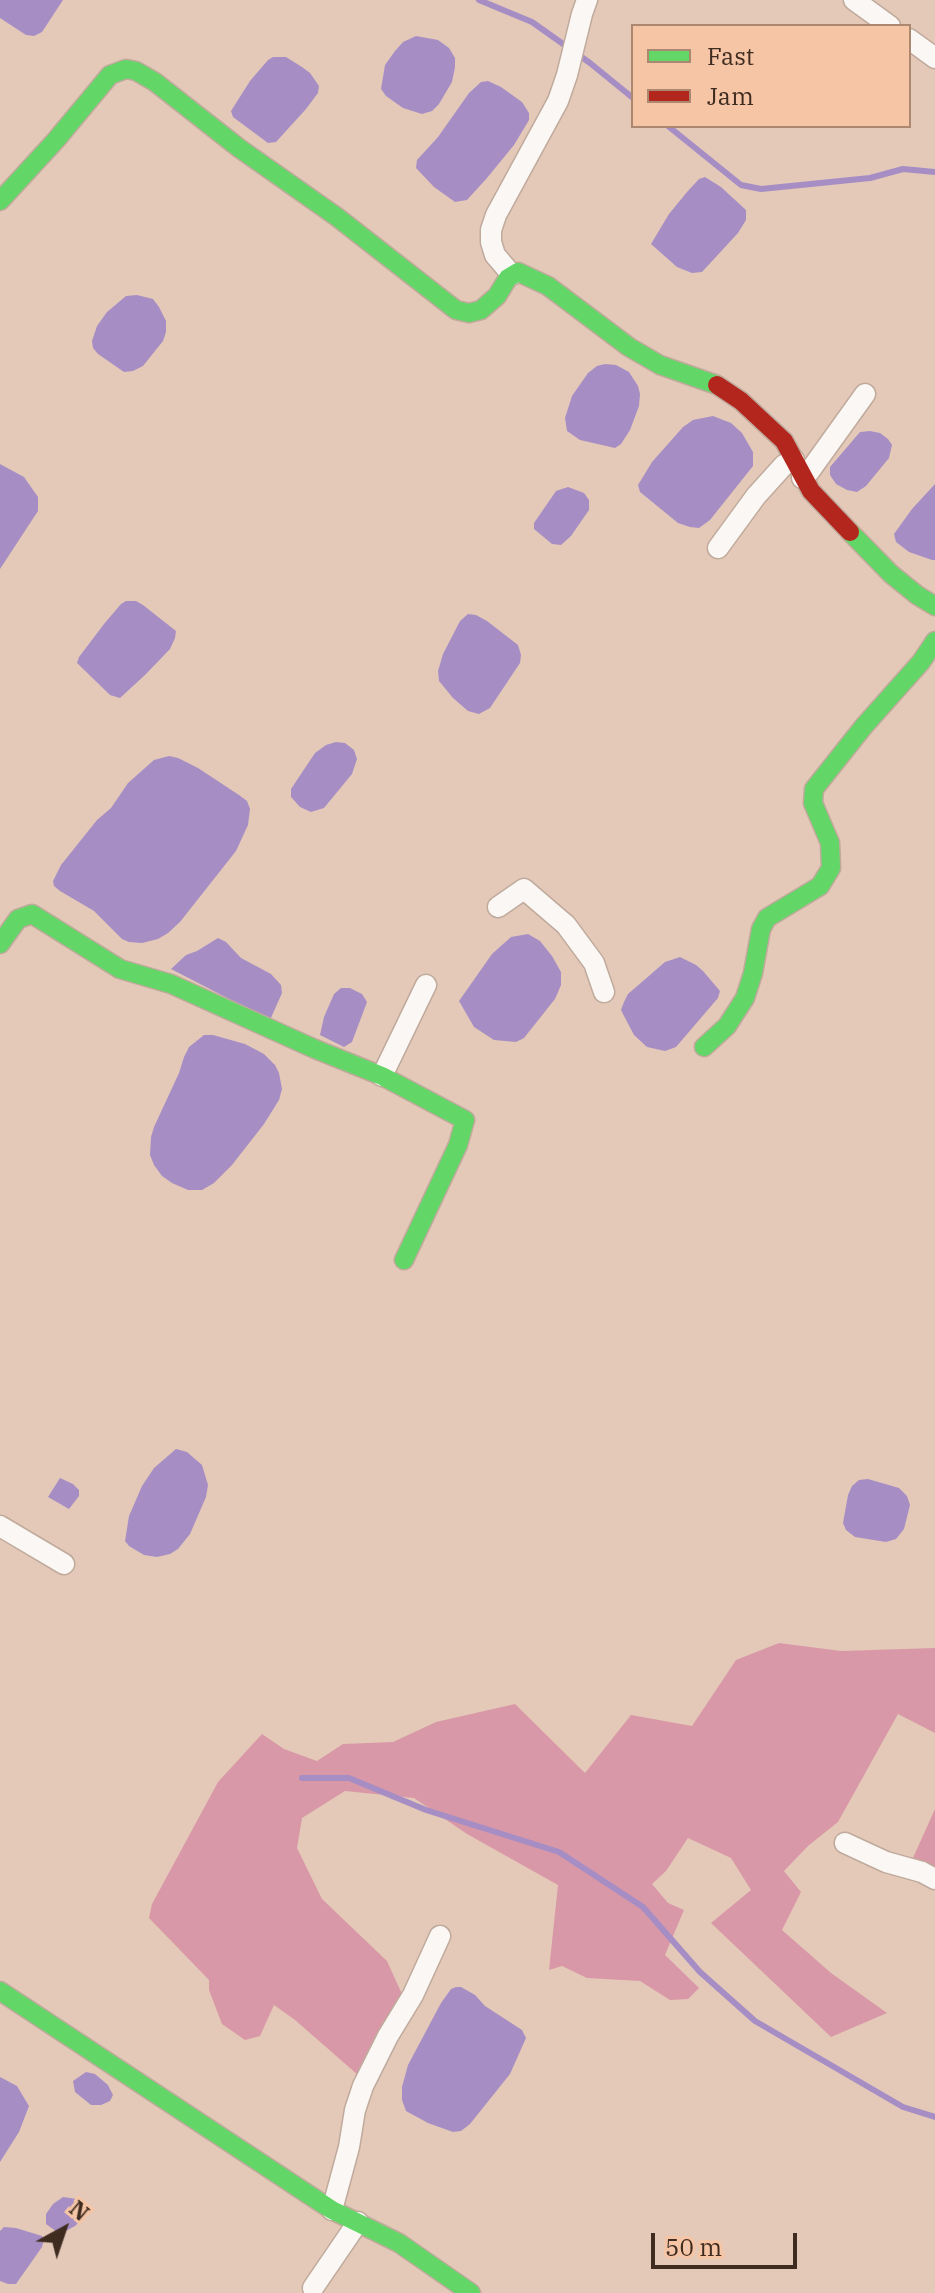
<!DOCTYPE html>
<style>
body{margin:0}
#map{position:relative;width:935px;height:2293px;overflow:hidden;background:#e4c9b8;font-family:"IBM Plex Serif",serif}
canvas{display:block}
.legend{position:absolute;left:631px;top:24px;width:280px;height:104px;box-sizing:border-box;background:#f6c5a6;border:2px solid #ad8870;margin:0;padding:10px 14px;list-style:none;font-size:24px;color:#3f2c20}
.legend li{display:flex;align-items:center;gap:16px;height:40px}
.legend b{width:40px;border:2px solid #ad8870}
.north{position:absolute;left:24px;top:2189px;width:80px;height:80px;-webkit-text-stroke:6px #f6c5a6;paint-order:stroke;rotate:40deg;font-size:22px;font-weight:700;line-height:32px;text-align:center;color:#3f2c20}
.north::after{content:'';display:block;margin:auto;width:28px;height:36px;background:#3f2c20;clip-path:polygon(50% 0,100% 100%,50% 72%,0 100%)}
.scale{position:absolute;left:651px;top:2233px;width:146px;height:36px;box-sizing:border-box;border:4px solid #3f2c20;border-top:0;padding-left:10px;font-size:24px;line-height:28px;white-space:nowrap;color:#3f2c20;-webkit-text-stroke:6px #f6c5a6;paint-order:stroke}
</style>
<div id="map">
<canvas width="935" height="2293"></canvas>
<ul class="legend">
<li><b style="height:10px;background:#63d668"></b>Fast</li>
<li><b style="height:10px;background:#b3261e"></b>Jam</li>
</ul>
<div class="north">N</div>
<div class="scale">50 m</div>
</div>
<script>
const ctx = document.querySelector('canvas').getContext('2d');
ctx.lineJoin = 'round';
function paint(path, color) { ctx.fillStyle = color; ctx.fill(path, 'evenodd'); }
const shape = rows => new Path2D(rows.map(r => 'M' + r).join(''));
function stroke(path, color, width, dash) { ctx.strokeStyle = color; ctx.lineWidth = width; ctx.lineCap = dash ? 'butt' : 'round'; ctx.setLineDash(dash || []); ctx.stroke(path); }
const forest = shape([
 [779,1643,841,1651,935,1648,935,1733,898,1714,838,1822,808,1846,784,1871,801,1892,782,1930,831,1973,887,2013,831,2037,711,1923,751,1890,731,1858,688,1838,666,1871,652,1884,668,1903,684,1910,665,1955,699,1988,688,1999,670,2000,640,1981,587,1978,562,1966,549,1970,558,1885,467,1834,414,1798,345,1791,302,1818,297,1848,322,1899,387,1961,402,1994,358,2075,295,2020,274,2005,260,2036,245,2040,222,2024,209,1990,209,1980,149,1918,152,1904,218,1782,262,1734,284,1749,317,1761,343,1744,393,1742,436,1722,515,1704,585,1773,631,1715,692,1726,736,1660],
 [935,1809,935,1871,912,1860]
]);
const water = shape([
 [0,0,63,0,42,32,34,36,26,35,0,18],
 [416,36,438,40,449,48,455,58,455,67,452,82,439,104,432,111,422,114,403,108,386,96,381,89,385,65,395,51,403,42],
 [273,57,286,57,302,67,310,73,319,86,318,93,306,109,276,142,268,143,233,117,231,111,250,81,268,60],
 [488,81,501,87,522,102,529,113,529,120,514,145,487,178,467,200,455,202,434,187,416,168,417,160,438,137,469,93,481,82],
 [705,177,721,187,746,210,746,220,738,233,702,272,692,273,677,267,651,244,669,214,687,192,699,179],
 [137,295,153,299,159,307,166,321,166,332,163,341,143,366,133,371,124,372,98,354,93,348,92,341,97,326,107,312,126,296],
 [605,364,616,365,629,372,638,386,640,394,639,406,630,430,621,444,615,448,580,440,567,431,565,418,572,396,588,373,597,366],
 [713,416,731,423,742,433,753,452,753,466,710,520,699,528,690,527,678,523,640,492,638,485,652,462,683,427,693,420],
 [870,431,880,433,888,439,892,445,889,458,866,486,857,492,847,490,836,484,830,475,830,467,860,432],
 [0,464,24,477,38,497,38,511,0,569],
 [935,484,935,560,932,560,909,552,896,542,894,534,912,509],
 [568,487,584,493,589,500,589,510,571,536,561,545,552,544,534,529,534,523,556,491],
 [126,601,136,601,143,605,176,631,175,638,170,649,145,675,120,698,110,695,77,663,79,657,104,624,121,604],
 [468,614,476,615,487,621,518,645,521,655,520,663,490,708,479,714,468,711,453,698,439,681,438,671,443,654,460,621],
 [336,742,345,743,354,750,357,759,352,774,324,808,311,812,300,807,291,797,291,789,315,753,326,745],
 [169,756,178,758,198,768,239,795,247,801,250,809,248,825,236,851,180,922,168,933,158,939,142,943,129,942,122,939,94,911,60,891,54,886,53,881,61,865,97,820,111,808,128,783,154,760],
 [528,934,540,941,552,956,561,972,561,985,555,999,524,1038,516,1042,494,1040,474,1027,459,1001,492,954,511,937],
 [218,938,226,942,241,958,271,974,281,985,282,993,270,1020,171,969,186,955,197,951],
 [680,957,696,965,703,971,720,991,718,998,676,1047,665,1051,647,1047,634,1035,624,1016,621,1010,624,1002,628,994,665,962],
 [341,988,350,988,362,994,367,1002,352,1042,344,1047,320,1035,324,1017,334,994],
 [204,1035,213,1035,245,1044,264,1054,275,1065,279,1073,282,1089,279,1100,264,1124,232,1165,214,1183,202,1190,188,1190,172,1183,162,1176,154,1165,150,1155,151,1137,154,1127,179,1073,184,1057,189,1047],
 [176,1449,187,1452,202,1465,208,1485,206,1497,190,1534,178,1549,170,1554,157,1557,144,1555,129,1546,125,1541,129,1516,142,1486,154,1468],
 [60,1478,73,1484,79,1490,79,1496,69,1509,48,1497],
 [868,1479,899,1488,907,1496,910,1505,904,1529,896,1539,886,1542,855,1537,846,1530,843,1523,848,1495,852,1486,859,1480],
 [456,1987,461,1987,475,1995,485,2006,522,2030,526,2038,510,2074,470,2124,461,2131,453,2132,428,2123,406,2111,402,2100,402,2087,408,2065,441,2003,451,1989],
 [86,2072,95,2074,108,2085,113,2095,110,2101,101,2105,91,2105,75,2092,73,2081],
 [0,2077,17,2086,29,2106,19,2132,0,2162],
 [63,2197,77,2199,84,2203,87,2211,86,2216,75,2226,64,2232,57,2232,46,2224,46,2214,53,2204],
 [4,2227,16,2228,42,2236,44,2239,42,2247,16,2284,8,2284,0,2281,0,2231]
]);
const stream = shape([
 [479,0,532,22,590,63,633,98],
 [668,126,741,185,761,189,870,178,903,169,935,172],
 [302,1778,349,1778,426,1810,559,1852,643,1907,700,1972,755,2021,903,2107,935,2117]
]);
const street = shape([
 [854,0,890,26],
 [909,39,935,58],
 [512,275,495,255,491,242,491,230,496,215,558,101,567,75,582,14,587,0],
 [802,478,809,472,865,394],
 [718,548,756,496,784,465,794,460],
 [498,907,524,889,566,925,594,963,604,992],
 [382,1076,426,985],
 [0,1526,64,1564],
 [845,1843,886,1862,922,1872,935,1879],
 [332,2210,349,2147,355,2110,363,2086,388,2036,413,1995,440,1936],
 [313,2288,358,2222]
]);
const fast = shape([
 [0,201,56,140,110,75,126,69,136,71,155,82,239,148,337,217,456,310,469,313,481,310,497,296,508,278,518,272,548,286,629,347,660,365,717,385],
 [850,532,891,574,917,595,935,606],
 [0,944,18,919,32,914,120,969,171,984,315,1049,382,1076,465,1120,458,1145,404,1260],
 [704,1047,727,1026,745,998,753,973,761,929,767,918,820,886,831,868,830,843,813,803,814,789,864,726,921,662,935,641],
 [0,1991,332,2210,399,2243,471,2293]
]);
const jam = shape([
 [717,385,741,401,784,441,811,491,850,532]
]);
paint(forest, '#d998a7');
paint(water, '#a68ec5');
stroke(stream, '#a68ec5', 6);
stroke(street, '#bfaa9c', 23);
stroke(fast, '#bfaa9c', 21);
stroke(jam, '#bfaa9c', 21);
stroke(street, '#fbf7f4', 20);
stroke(fast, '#63d668', 18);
stroke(jam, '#b3261e', 18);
</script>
